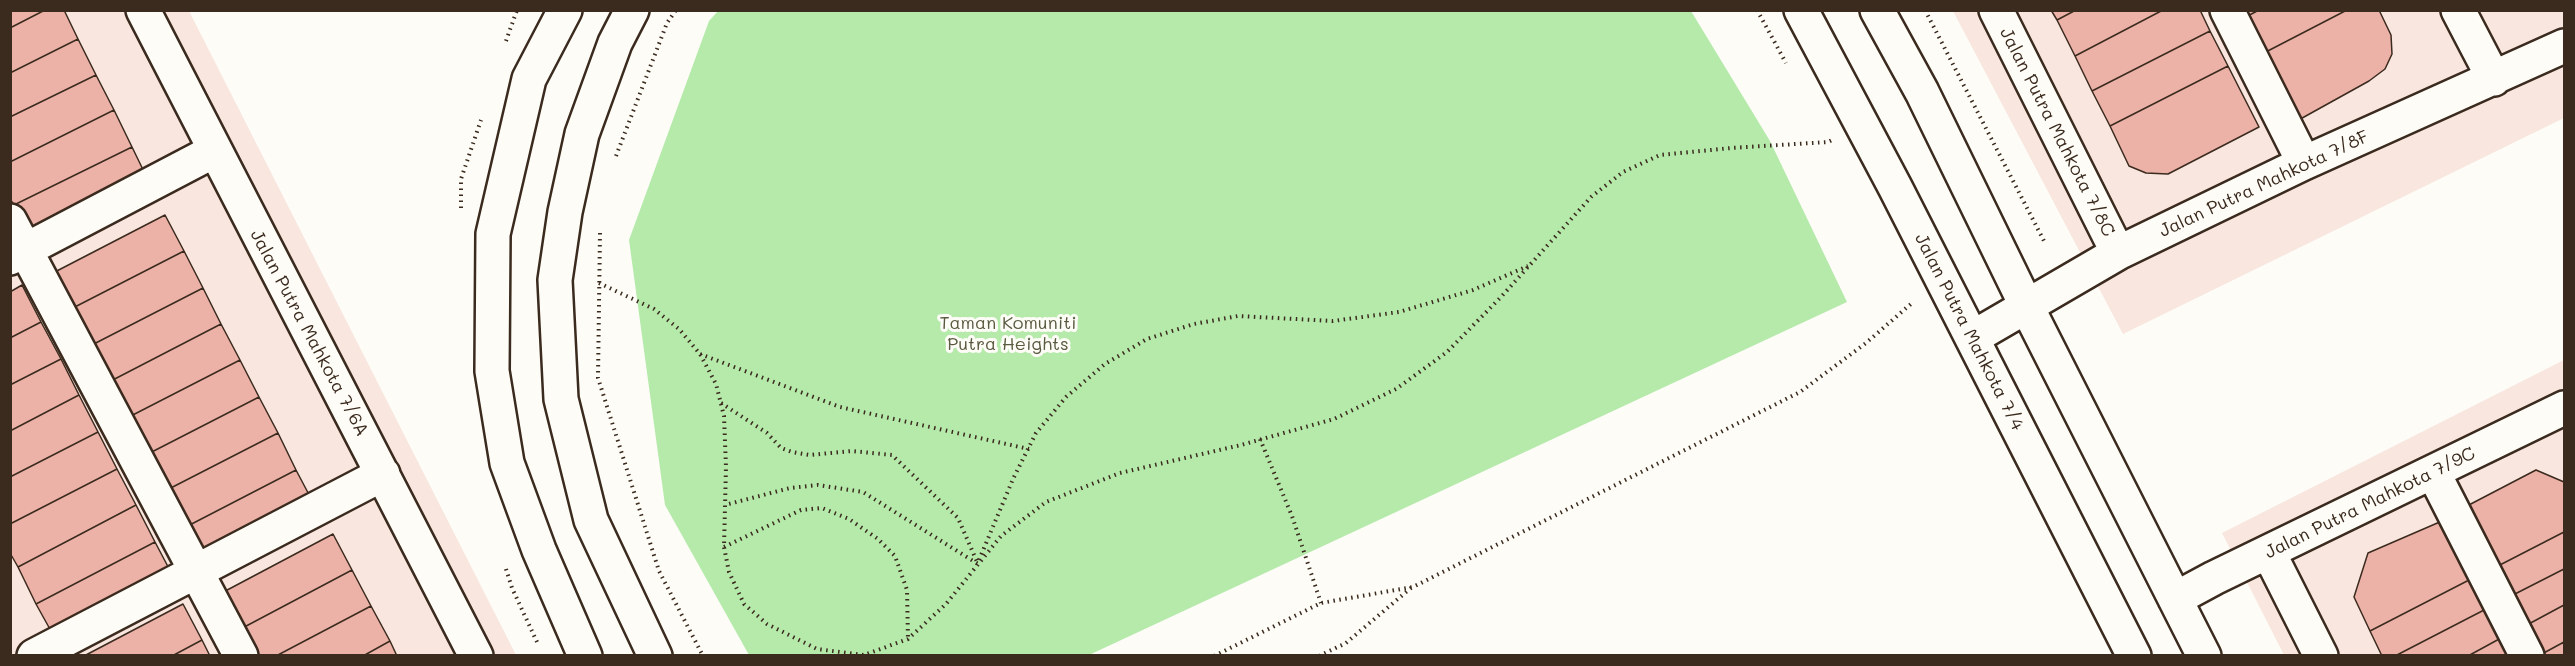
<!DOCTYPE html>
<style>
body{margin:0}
#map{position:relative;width:2575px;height:666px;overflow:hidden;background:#fdfcf7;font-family:Mali,sans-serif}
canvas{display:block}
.frame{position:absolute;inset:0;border:12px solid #3b2a1e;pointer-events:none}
</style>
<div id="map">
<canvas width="2575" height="666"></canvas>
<div class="frame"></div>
</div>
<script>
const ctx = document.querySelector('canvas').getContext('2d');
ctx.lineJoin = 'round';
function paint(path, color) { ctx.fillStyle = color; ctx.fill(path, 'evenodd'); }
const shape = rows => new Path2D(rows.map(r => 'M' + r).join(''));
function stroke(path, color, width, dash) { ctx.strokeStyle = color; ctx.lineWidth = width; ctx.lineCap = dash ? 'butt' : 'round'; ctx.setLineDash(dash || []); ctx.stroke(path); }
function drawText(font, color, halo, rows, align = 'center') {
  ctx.font = font + ' Mali,sans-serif'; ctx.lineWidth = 6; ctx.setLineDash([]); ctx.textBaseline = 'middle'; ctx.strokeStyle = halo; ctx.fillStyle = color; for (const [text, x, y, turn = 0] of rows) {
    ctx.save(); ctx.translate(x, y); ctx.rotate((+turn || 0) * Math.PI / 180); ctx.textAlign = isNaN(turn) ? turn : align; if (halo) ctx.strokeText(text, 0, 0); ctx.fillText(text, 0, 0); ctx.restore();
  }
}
const built = shape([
 [10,11,189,11,516,655,11,655],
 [1953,11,2564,11,2564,118,2123,334],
 [2564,360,2564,655,2284,655,2222,533]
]);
const green = shape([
 [1691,11,1770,141,1847,302,1089,655,749,655,665,505,629,240,709,21,718,11]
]);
const building = shape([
 [10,10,45,10,10,28,10,10],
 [45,10,64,10,78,39,10,73,10,28,45,10],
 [2051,10,2076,10,2057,20,2051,10],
 [2076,10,2163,10,2075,56,2057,20,2076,10],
 [2163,10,2200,10,2210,31,2092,91,2075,56,2163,10],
 [2237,10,2259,10,2242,19,2237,10],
 [2259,10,2347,10,2260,55,2242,19,2259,10],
 [2347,10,2379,10,2391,35,2392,54,2385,69,2369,81,2295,122,2260,55,2347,10],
 [2210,31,2228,66,2110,126,2092,91,2210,31],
 [78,39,96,75,10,117,10,73,78,39],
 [2228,66,2259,127,2168,174,2146,173,2129,166,2110,126,2228,66],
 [96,75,114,110,10,162,10,117,96,75],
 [114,110,132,147,14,205,10,199,10,162,114,110],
 [132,147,149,182,31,241,14,205,132,147],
 [165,215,184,251,67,311,49,275,165,215],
 [184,251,203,288,86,348,67,311,184,251],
 [22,285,41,322,10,338,10,292,22,285],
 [203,288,221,324,105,384,86,348,203,288],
 [41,322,61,359,10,385,10,338,41,322],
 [221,324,240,360,123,420,105,384,221,324],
 [61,359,79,395,10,431,10,385,61,359],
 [240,360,259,397,142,457,123,420,240,360],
 [79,395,98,432,10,477,10,431,79,395],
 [259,397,278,433,161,493,142,457,259,397],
 [98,432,117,469,10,524,10,477,98,432],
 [278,433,296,470,180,530,161,493,278,433],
 [117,469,136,505,18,567,10,553,10,524,117,469],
 [296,470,315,506,198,566,180,530,296,470],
 [2536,470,2564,482,2564,532,2496,567,2465,507,2536,470],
 [136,505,155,542,36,604,18,567,136,505],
 [2442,521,2471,579,2370,631,2354,597,2368,553,2442,521],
 [2564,532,2564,569,2511,596,2496,567,2564,532],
 [333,534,352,570,233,633,214,597,333,534],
 [155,542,174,578,56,640,36,604,155,542],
 [2564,569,2564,605,2525,626,2511,596,2564,569],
 [352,570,371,606,276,656,245,656,233,633,352,570],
 [2471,579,2486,609,2395,656,2382,656,2370,631,2471,579],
 [183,604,202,640,172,656,84,656,183,604],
 [2564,605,2564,642,2540,655,2525,626,2564,605],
 [371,606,390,641,363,656,276,656,371,606],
 [2486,609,2501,638,2468,656,2395,656,2486,609],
 [2501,638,2510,656,2468,656,2501,638],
 [202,640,210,656,172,656,202,640],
 [390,641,397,656,363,656,390,641],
 [2564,642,2564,656,2540,656,2540,655,2564,642]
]);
const path = shape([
 [1757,10,1786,63],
 [1925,10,2044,241],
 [506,41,517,10],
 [616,156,667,23,676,10],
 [461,208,461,179,481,120],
 [600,233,598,378,659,571,703,656],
 [599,283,654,309,679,329,700,354,716,384,724,416,726,467,724,547,729,572,744,604,767,624,817,649,864,655,908,639,946,604,1001,536,1046,502,1120,473,1241,445,1334,419,1396,389,1447,352,1501,297,1591,197,1623,172,1660,155,1731,148,1828,142,1832,140],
 [700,354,840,407,1029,449],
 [721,403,767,433,781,448,792,452,810,455,852,451,892,455,958,518,978,564,863,492,818,485,790,488,725,505],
 [1260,439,1292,516,1321,603],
 [724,547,801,510,822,508,849,519,878,539,895,556,907,590,908,639],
 [979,560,1013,479,1036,433,1066,397,1105,364,1147,339,1194,324,1238,316,1333,321,1399,312,1473,290,1528,266],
 [506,569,512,588,537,642],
 [1214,656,1321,603,1413,587,1800,392,1866,343,1912,303],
 [1319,656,1346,643,1412,587]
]);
const minor = shape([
 [143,10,476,656],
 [565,10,529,79,493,234,492,371,507,463,539,550,585,656],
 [632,10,615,43,582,134,565,212,555,280,561,399,591,520,655,656],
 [1801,10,1895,187,2134,656],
 [1877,10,1922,92,2027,307,2204,656],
 [1996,10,2118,253],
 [2227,10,2304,163],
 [2458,10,2494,79],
 [10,221,241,656],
 [10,258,214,151],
 [1972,338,2118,253,2304,163,2564,46],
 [2433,472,2527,656],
 [2269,553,2321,656],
 [2175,599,2214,578,2564,408],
 [34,656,383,474]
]);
const streetNames = [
 ["Jalan Putra Mahkota 7/8C",2057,132,63],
 ["Jalan Putra Mahkota 7/8F",2264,184,-25],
 ["Jalan Putra Mahkota 7/4",1969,332,63],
 ["Jalan Putra Mahkota 7/6A",309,333,62],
 ["Jalan Putra Mahkota 7/9C",2370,503,-26]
];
const parkNames = [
 ["Taman Komuniti",1008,323],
 ["Putra Heights",1008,344]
];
paint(built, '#f8e6df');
paint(green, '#b5eaab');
paint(building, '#ecb2a8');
stroke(building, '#3b2a1e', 1.5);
stroke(minor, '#3b2a1e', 38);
stroke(path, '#3b2a1e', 4, [1.5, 4.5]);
stroke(minor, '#fdfcf7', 33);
drawText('18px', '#3b2a1e', '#fdfcf7', streetNames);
drawText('18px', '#5a5a41', '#fdfcf7', parkNames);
</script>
